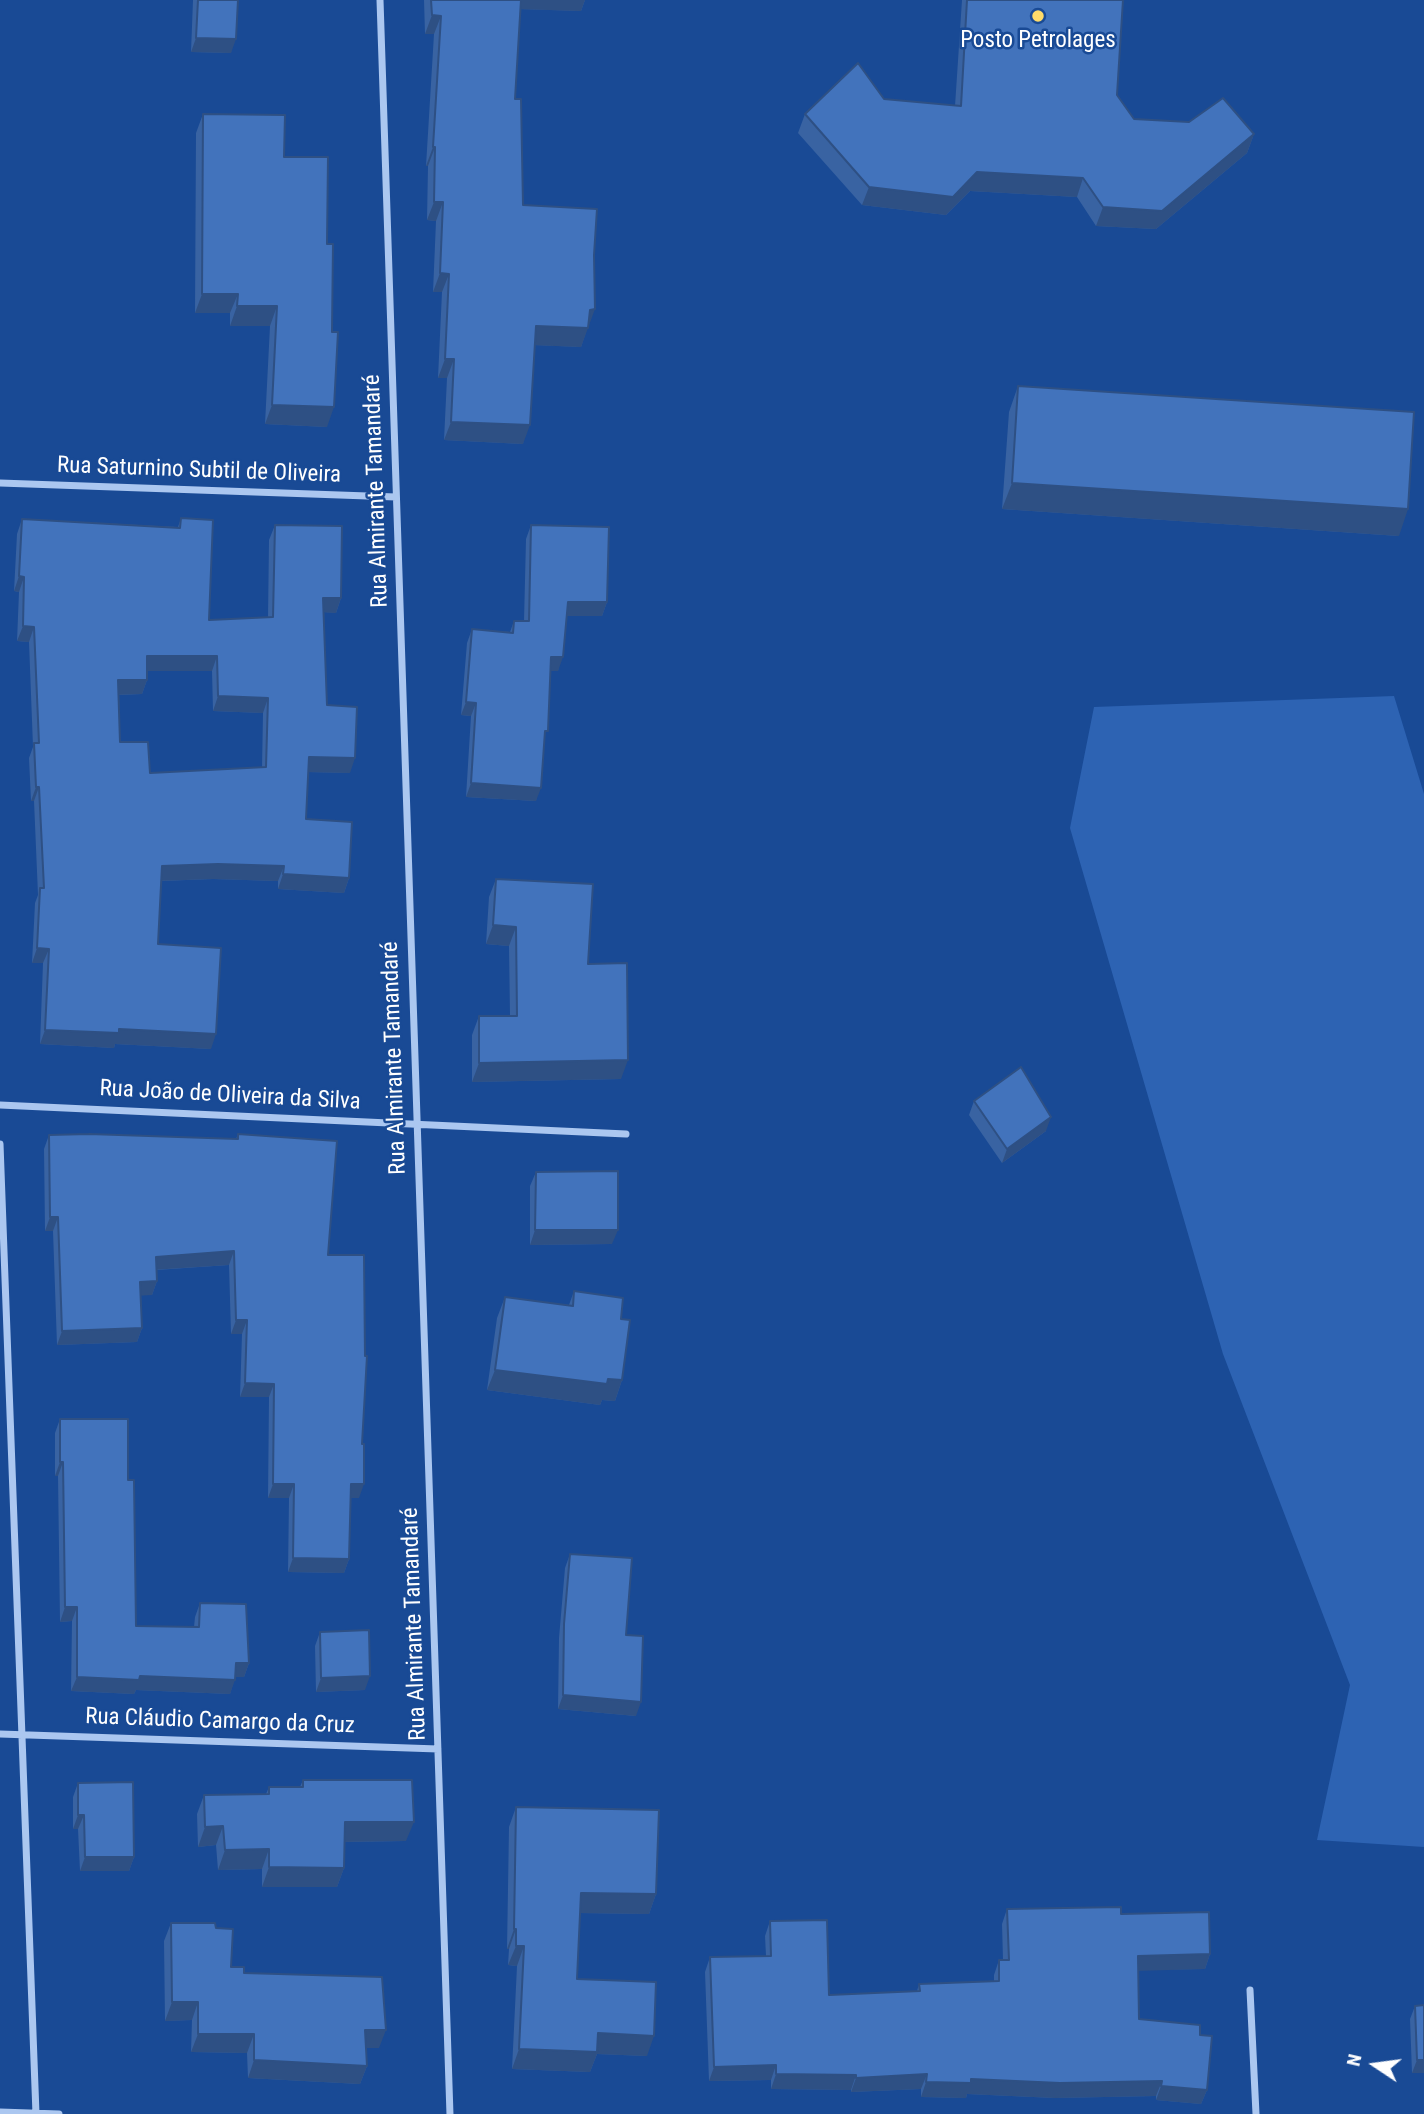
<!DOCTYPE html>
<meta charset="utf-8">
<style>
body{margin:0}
#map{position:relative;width:1424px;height:2114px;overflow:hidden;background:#194a95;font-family:"Roboto Condensed",sans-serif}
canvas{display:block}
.north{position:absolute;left:1340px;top:2030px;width:70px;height:70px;-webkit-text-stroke:5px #194a95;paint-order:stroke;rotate:283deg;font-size:19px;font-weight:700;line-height:28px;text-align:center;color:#fff}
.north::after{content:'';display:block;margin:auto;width:24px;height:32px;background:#fff;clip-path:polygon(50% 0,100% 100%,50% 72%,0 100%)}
</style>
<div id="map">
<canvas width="1424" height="2114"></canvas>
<div class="north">N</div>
</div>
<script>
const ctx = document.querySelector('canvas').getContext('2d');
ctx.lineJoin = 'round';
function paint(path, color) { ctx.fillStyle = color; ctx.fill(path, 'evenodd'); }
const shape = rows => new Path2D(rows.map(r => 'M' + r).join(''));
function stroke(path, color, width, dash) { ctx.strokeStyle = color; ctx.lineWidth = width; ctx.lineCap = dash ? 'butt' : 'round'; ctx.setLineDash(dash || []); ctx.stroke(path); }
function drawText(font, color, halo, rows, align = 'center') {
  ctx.font = font + ' "Roboto Condensed",sans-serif'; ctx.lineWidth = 5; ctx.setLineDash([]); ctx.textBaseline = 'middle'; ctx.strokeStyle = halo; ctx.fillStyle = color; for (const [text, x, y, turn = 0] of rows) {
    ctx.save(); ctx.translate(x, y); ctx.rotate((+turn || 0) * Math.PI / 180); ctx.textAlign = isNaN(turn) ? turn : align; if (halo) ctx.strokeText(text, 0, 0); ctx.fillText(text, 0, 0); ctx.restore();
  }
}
const green = shape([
 [1394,696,1424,794,1424,1847,1317,1840,1350,1685,1223,1354,1070,828,1094,707]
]);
const street = shape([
 [380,0,450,2114],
 [0,483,396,497],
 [0,1105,626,1134],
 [0,1144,36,2114],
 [0,1734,438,1749],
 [1250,1990,1256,2114],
 [0,2112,59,2114]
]);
const wall = shape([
 [193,0,238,0,231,53,191,52],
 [424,0,585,0,581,11,520,9,515,99,523,205,588,326,581,347,535,345,523,444,444,440,447,378,438,378,442,292,433,292,436,221,427,220,428,166,426,166,434,34,425,34],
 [962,0,1123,0,1117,95,1134,119,1254,134,1247,153,1156,229,1096,226,1077,197,970,191,946,215,862,205,798,133,805,114,884,99,955,106],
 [203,114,284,157,327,244,327,427,265,424,270,326,230,326,230,313,195,313,196,133],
 [1018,386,1399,536,1002,509,1009,412],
 [181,518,209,620,268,618,269,540,275,525,341,598,336,613,324,612,327,705,350,773,308,772,306,819,349,878,344,893,278,889,278,881,213,879,161,881,158,944,211,1049,115,1044,114,1048,40,1044,43,963,32,963,35,903,38,895,34,801,31,801,29,758,33,747,29,642,17,641,19,592,14,591,17,534,22,519,178,527],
 [147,671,212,671,213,711,263,713,262,768,150,773,120,742,119,695,142,694,147,680],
 [531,525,607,602,602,616,567,616,558,671,550,671,544,740,536,801,466,797,471,716,461,715,467,643,472,629,510,632,514,621,524,621,526,539],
 [496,879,588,964,621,1079,472,1082,472,1035,479,1016,510,1016,509,946,486,944,489,897],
 [974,1101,1046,1131,1002,1163,969,1115],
 [238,1134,328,1255,359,1498,351,1498,349,1559,344,1573,288,1572,289,1498,268,1498,269,1397,240,1397,242,1334,231,1334,229,1265,156,1270,157,1281,152,1295,140,1295,142,1328,137,1342,57,1345,53,1231,45,1231,44,1149,49,1135,236,1139],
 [536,1172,612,1244,530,1245,530,1186],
 [574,1291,621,1319,622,1380,615,1401,602,1400,600,1405,487,1390,497,1318,505,1297,569,1305],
 [60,1419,128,1480,136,1626,194,1627,195,1617,200,1603,249,1663,244,1677,235,1677,230,1694,136,1690,134,1694,71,1691,72,1621,60,1622,58,1476,55,1476,55,1433],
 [570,1554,626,1635,636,1716,558,1709,559,1638,565,1568],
 [320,1632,365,1690,316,1692,315,1646],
 [303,1780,406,1841,345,1842,344,1868,337,1887,262,1887,262,1869,218,1870,216,1845,198,1847,197,1814,204,1795,266,1794,269,1787,300,1787],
 [78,1783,134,1857,129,1871,80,1871,78,1829,73,1829,73,1797],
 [516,1807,656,1894,649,1914,580,1913,577,1979,647,2056,597,2054,590,2072,512,2069,517,1966,508,1965,509,1949,507,1949,509,1827],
 [1007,1909,1121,1914,1210,1954,1205,1969,1139,1970,1139,2019,1200,2035,1207,2090,1201,2104,1156,2100,1156,2096,1055,2098,967,2094,966,2098,921,2097,921,2089,851,2092,851,2090,771,2089,771,2080,709,2081,705,1972,710,1957,766,1956,765,1936,770,1921,829,1995,917,1991,919,1984,994,1982,994,1975,999,1960,1003,1960,1002,1924],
 [171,1923,216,1928,231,1967,379,2048,366,2048,367,2066,360,2084,248,2078,247,2053,191,2052,192,2020,165,2021,164,1941],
 [1415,2006,1424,2073,1412,2073,1410,2019]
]);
const shadedWall = shape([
 [518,0,585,0,581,11,515,9],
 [432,15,441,16,434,34,425,34],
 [196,38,236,39,231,53,191,52],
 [1254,134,1247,153,1156,229,1096,226,1103,207],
 [433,147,435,147,428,166,426,166],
 [977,172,1083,178,1077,197,970,191,946,215,862,205,869,187],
 [434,202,443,202,436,221,427,220],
 [440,273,449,274,442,292,433,292],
 [202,294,238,294,230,313,195,313],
 [237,306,277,306,270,326,230,326],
 [595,309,581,347,529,345,536,326,590,310],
 [445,359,454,359,447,378,438,378],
 [272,405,334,407,327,427,265,424],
 [451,422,530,425,523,444,444,440],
 [1012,483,1408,509,1399,536,1002,509],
 [19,576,24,577,19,592,14,591],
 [323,598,341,598,336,613,318,612],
 [568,602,607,602,602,616,563,616],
 [23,626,34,627,29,642,17,641],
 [147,656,217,656,212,671,142,671],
 [551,657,563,657,558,671,546,671],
 [118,680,147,680,142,694,113,695],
 [218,696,268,698,263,713,213,711],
 [466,702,476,703,471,716,461,715],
 [309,757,355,758,350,773,304,772],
 [471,783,541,788,536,801,466,797],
 [36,787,39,787,34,801,31,801],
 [218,864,284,866,278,881,213,879,156,881,162,866],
 [283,874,349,878,344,893,278,889],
 [493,925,516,927,509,946,486,944],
 [37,948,49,949,43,963,32,963],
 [119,1029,216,1034,211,1049,115,1044,114,1048,40,1044,45,1030],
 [628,1060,621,1079,472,1082,479,1063],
 [1051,1117,1046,1131,1002,1163,1007,1149],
 [50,1217,58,1217,53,1231,45,1231],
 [535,1230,618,1230,612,1244,530,1245],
 [234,1251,229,1265,151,1270,156,1257],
 [157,1281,152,1295,135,1296,140,1282],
 [236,1320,247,1320,242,1334,231,1334],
 [142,1328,137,1342,57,1345,62,1331],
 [495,1370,622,1380,615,1401,602,1400,600,1405,487,1390],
 [245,1383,274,1384,269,1397,240,1397],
 [60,1462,63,1462,58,1476,55,1476],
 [273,1484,294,1484,289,1498,268,1498],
 [351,1484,364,1484,359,1498,346,1498],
 [293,1558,349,1559,344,1573,288,1572],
 [65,1607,77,1607,72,1621,60,1622],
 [236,1663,249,1663,244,1677,231,1677],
 [140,1676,235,1680,230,1694,136,1690,134,1694,71,1691,77,1677],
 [370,1676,365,1690,316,1692,321,1678],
 [563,1695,641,1702,636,1716,558,1709],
 [78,1815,84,1815,78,1829,73,1829],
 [345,1822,414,1822,406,1841,338,1842],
 [223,1826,216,1845,198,1847,205,1827],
 [269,1849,262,1869,218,1870,225,1850],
 [85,1857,134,1857,129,1871,80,1871],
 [269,1867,344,1868,337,1887,262,1887],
 [581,1893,656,1894,649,1914,573,1913],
 [514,1929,516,1929,509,1949,507,1949],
 [516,1946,524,1946,517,1966,508,1965],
 [1210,1954,1205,1969,1133,1971,1138,1956],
 [172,2002,198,2002,192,2020,165,2021],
 [365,2030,386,2030,379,2048,358,2048],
 [598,2033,654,2036,647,2056,597,2054,590,2072,512,2069,519,2049],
 [198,2034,254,2034,247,2053,191,2052],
 [254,2060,367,2066,360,2084,248,2078],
 [1417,2060,1424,2060,1424,2073,1412,2073],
 [776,2065,771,2080,709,2081,714,2067],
 [776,2074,856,2075,851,2090,771,2089],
 [927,2074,921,2089,851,2092,856,2078],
 [971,2079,1162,2081,1156,2096,1055,2098,967,2094,966,2098,921,2097,926,2082],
 [1161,2086,1207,2090,1201,2104,1156,2100]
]);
const building = shape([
 [198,0,238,0,236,39,196,38,198,0],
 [431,0,521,0,515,99,521,99,523,205,597,209,594,255,595,309,590,310,588,328,536,326,530,425,451,422,454,359,445,359,449,274,440,273,443,202,434,202,435,147,433,147,441,16,432,15,431,0],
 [967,0,1123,0,1117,95,1134,119,1189,122,1223,98,1254,134,1162,211,1103,207,1083,178,977,172,953,197,869,187,805,114,858,63,884,99,961,106,967,0],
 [203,114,285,115,284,157,328,157,327,244,333,244,332,332,338,332,334,407,272,405,277,306,237,306,238,294,202,294,203,114],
 [1018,386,1414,412,1408,509,1012,483,1018,386],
 [181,518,213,520,209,620,273,617,275,525,342,526,341,598,323,598,327,705,357,707,355,758,309,757,306,819,352,822,349,878,283,874,284,866,218,864,162,866,158,944,221,948,216,1034,119,1029,119,1033,45,1030,49,949,37,948,40,888,44,888,39,787,36,787,34,743,39,743,34,627,23,626,24,577,19,576,22,519,180,528,181,518],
 [147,656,217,656,218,696,268,698,266,767,150,773,148,742,120,742,118,680,147,680,147,656],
 [531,525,609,527,607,602,568,602,563,657,551,657,548,731,545,731,541,788,471,783,476,703,466,702,472,629,513,633,514,621,529,621,531,525],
 [496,879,593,884,588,964,627,963,628,1060,479,1063,479,1016,517,1016,516,927,493,925,496,879],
 [1021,1067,1051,1117,1007,1149,974,1101,1021,1067],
 [89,1134,238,1139,238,1134,337,1141,328,1255,364,1255,365,1356,367,1356,362,1444,364,1444,364,1484,351,1484,349,1559,293,1558,294,1484,273,1484,274,1384,245,1383,247,1320,236,1320,234,1251,156,1257,157,1281,140,1282,142,1328,62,1331,58,1217,50,1217,49,1135,89,1134],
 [618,1171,618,1230,535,1230,536,1172,618,1171],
 [574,1291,623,1298,621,1319,630,1320,622,1380,608,1379,607,1384,495,1370,505,1297,573,1306,574,1291],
 [60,1419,128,1419,128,1480,134,1480,136,1626,199,1627,200,1603,246,1604,249,1663,236,1663,235,1680,140,1676,139,1680,77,1677,77,1607,65,1607,63,1462,60,1462,60,1419],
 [570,1554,632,1558,626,1635,643,1636,641,1702,563,1695,564,1624,570,1554],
 [369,1630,370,1676,321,1678,320,1632,369,1630],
 [303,1780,412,1780,414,1822,345,1822,344,1868,269,1867,269,1849,225,1850,223,1826,205,1827,204,1795,269,1794,269,1787,303,1787,303,1780],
 [133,1782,134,1857,85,1857,84,1815,78,1815,78,1783,133,1782],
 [516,1807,659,1810,656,1894,581,1893,577,1979,656,1982,654,2036,598,2033,597,2052,519,2049,524,1946,516,1946,516,1929,514,1929,516,1807],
 [1121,1907,1121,1914,1209,1912,1210,1954,1138,1956,1139,2019,1200,2025,1200,2035,1212,2036,1207,2090,1161,2086,1162,2081,1060,2083,971,2079,971,2083,926,2082,927,2074,856,2078,856,2075,776,2074,776,2065,714,2067,710,1957,771,1956,770,1921,827,1920,829,1995,920,1991,919,1984,999,1981,999,1960,1009,1960,1007,1909,1121,1907],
 [171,1923,215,1923,216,1928,233,1929,231,1967,244,1967,244,1973,382,1977,386,2030,365,2030,367,2066,254,2060,254,2034,198,2034,198,2002,172,2002,171,1923],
 [1424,2005,1424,2060,1417,2060,1415,2006,1424,2005]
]);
const markers = [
 [1038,16,7,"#ffdb6a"]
];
const poiNames = [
 ["Posto Petrolages",1038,41]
];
const streetNames = [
 ["Rua Saturnino Subtil de Oliveira",199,471,2],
 ["Rua Almirante Tamandaré",377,491,-92],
 ["Rua Almirante Tamandaré",395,1058,-92],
 ["Rua João de Oliveira da Silva",230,1096,3],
 ["Rua Almirante Tamandaré",415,1624,-92],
 ["Rua Cláudio Camargo da Cruz",220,1722,2]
];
paint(green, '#2d63b3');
stroke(street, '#abc7f0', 7);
paint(wall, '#3963a2');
paint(shadedWall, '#2e5084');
paint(building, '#4273bc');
stroke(building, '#2e5084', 2);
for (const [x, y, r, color] of markers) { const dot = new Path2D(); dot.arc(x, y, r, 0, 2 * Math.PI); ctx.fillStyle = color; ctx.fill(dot); stroke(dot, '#194a95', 2.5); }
drawText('23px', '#fff', '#194a95', poiNames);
drawText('23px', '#fff', '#194a95', streetNames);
</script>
